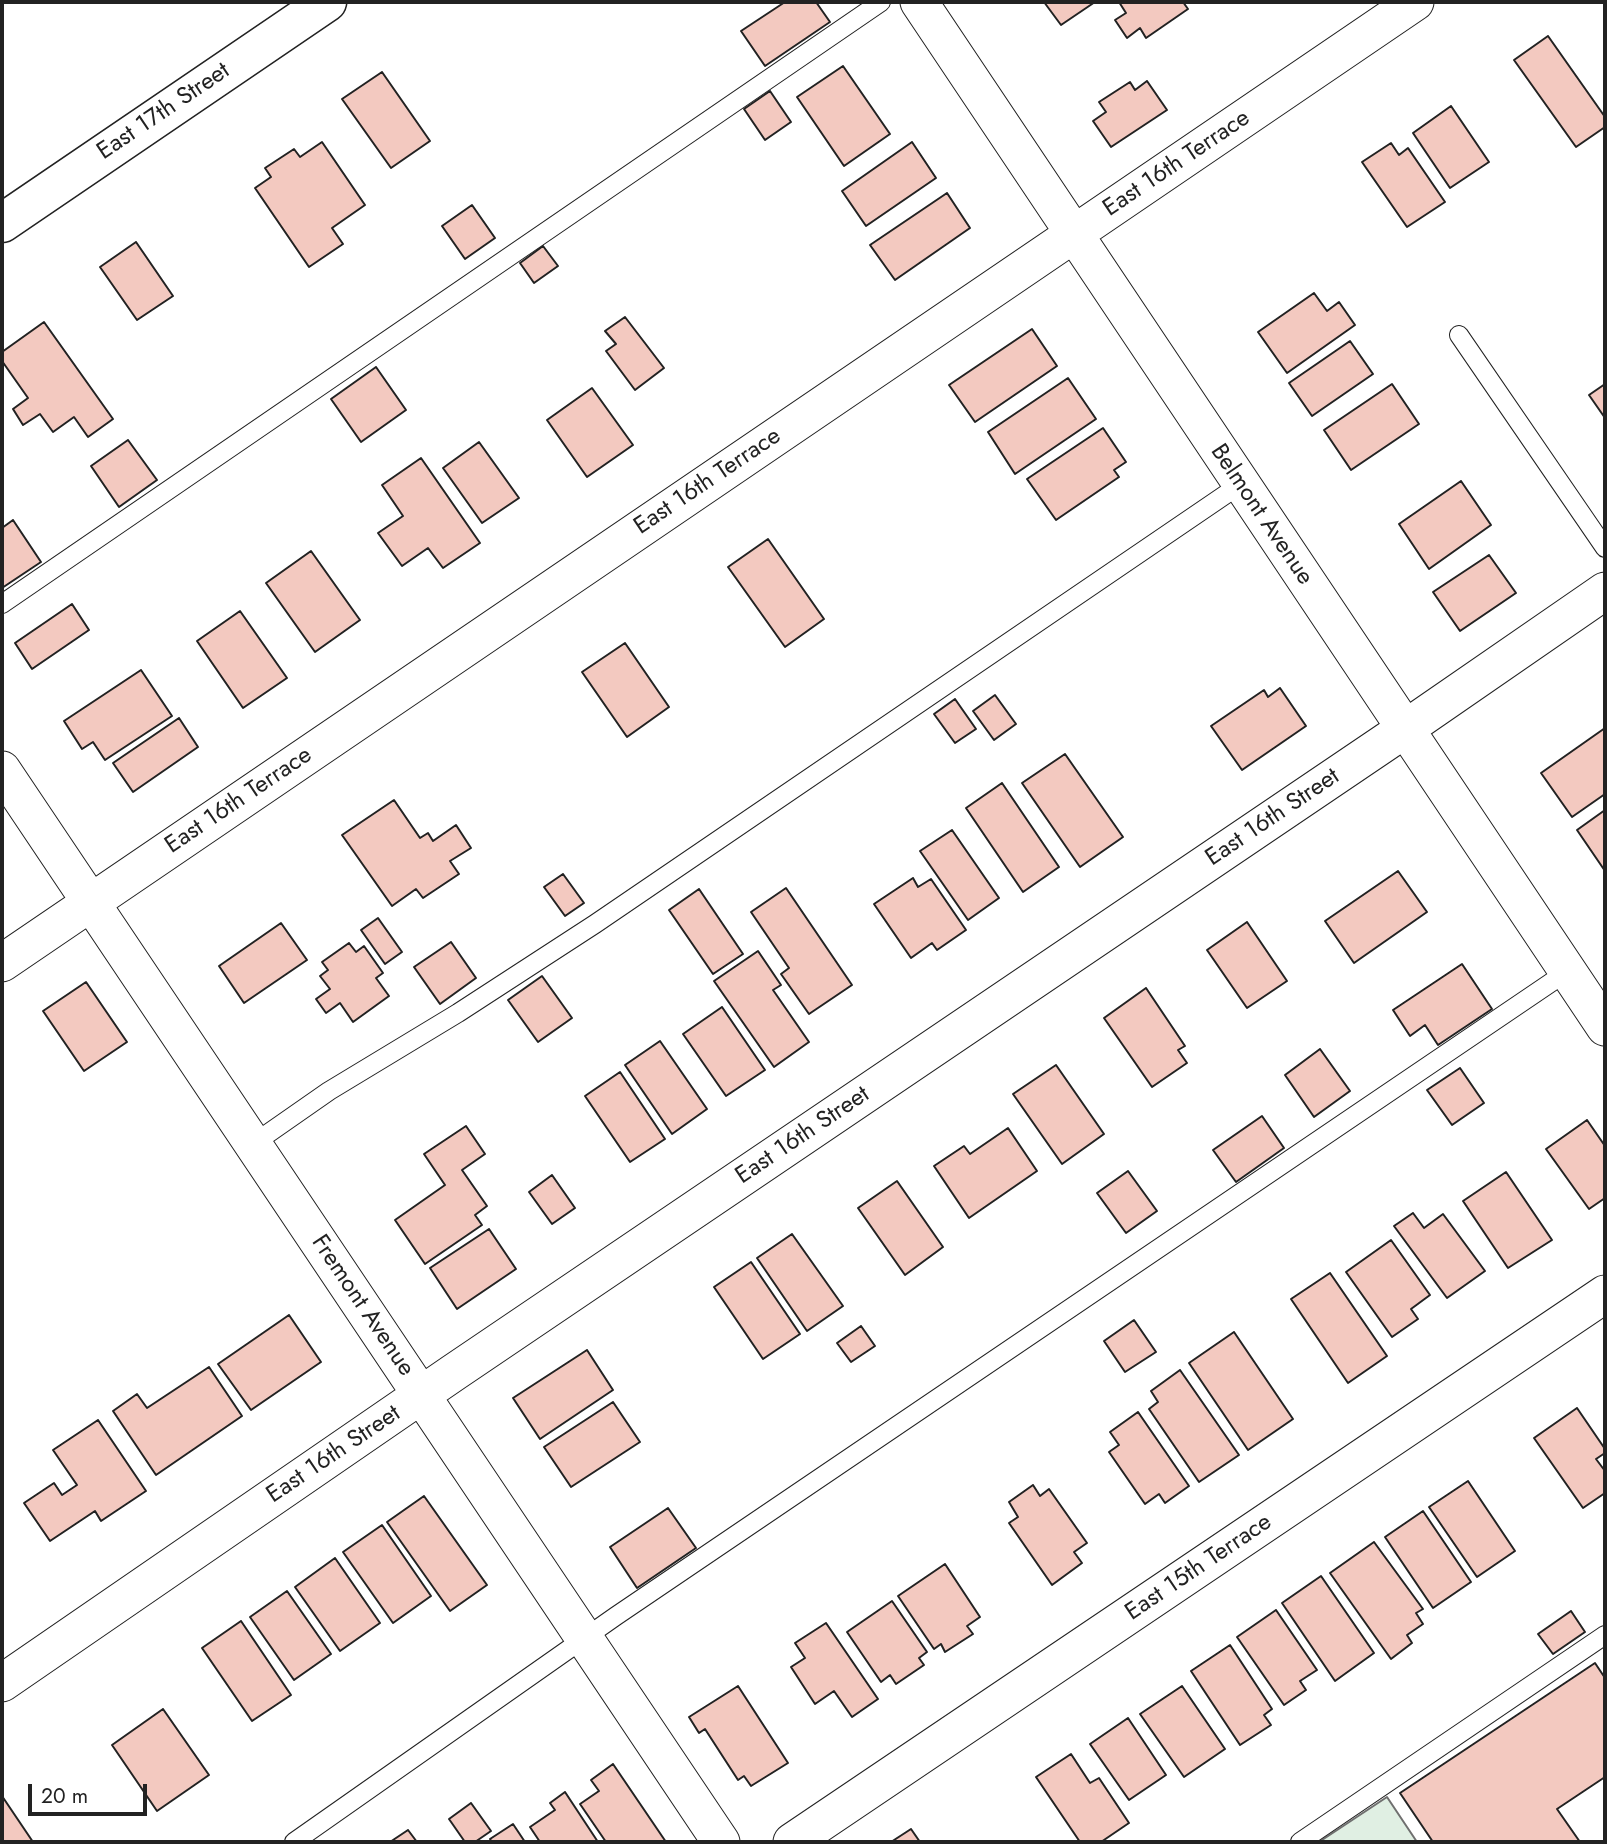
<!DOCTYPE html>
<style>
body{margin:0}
#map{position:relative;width:1607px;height:1844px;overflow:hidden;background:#fff;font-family:Jost,sans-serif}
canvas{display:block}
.frame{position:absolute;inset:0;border:4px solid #222;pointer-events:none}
.scale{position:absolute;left:28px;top:1784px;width:119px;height:32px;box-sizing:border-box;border:4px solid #222;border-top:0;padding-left:9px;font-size:21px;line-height:24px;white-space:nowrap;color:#222;-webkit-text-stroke:5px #fff;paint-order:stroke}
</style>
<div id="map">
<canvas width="1607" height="1844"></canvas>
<div class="frame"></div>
<div class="scale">20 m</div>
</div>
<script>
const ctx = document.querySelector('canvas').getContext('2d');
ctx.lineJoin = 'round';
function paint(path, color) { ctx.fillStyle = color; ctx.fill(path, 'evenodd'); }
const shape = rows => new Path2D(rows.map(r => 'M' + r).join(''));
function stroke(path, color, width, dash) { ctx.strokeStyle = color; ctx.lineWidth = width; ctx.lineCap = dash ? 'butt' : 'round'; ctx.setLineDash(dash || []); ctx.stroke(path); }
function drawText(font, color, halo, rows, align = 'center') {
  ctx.font = font + ' Jost,sans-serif'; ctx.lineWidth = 5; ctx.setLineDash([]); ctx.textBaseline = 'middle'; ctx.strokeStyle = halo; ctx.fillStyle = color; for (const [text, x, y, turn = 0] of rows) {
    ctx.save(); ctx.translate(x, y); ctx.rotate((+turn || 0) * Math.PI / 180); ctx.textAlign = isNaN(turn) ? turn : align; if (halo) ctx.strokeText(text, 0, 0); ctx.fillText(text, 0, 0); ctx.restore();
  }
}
const green = shape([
 [1387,1797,1417,1842,1319,1842,1387,1797]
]);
const building = shape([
 [785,2,816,2,830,22,765,66,741,31,785,2],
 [1044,2,1095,2,1061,25,1044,2],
 [1119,2,1183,2,1188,9,1146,38,1140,28,1127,38,1115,20,1126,13,1119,2],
 [1548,36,1605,117,1605,127,1576,147,1514,60,1548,36],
 [843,66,890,134,844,166,797,97,843,66],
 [382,72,430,141,391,168,342,99,382,72],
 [1147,81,1167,110,1111,147,1093,121,1106,112,1099,102,1130,82,1135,90,1147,81],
 [770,91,791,122,765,140,744,109,770,91],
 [1451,106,1489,162,1450,188,1413,133,1451,106],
 [322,142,365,205,332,228,343,244,309,267,255,188,271,177,265,168,294,149,300,157,322,142],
 [912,142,936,178,866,226,842,191,912,142],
 [1391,143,1399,155,1408,148,1445,202,1407,227,1362,162,1391,143],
 [947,193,970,228,895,280,870,245,947,193],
 [472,205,495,238,465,259,442,226,472,205],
 [136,242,173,296,137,320,100,267,136,242],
 [543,246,558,266,534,283,520,263,543,246],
 [1314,293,1327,311,1339,302,1355,325,1287,373,1258,332,1314,293],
 [625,317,664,368,635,390,606,351,616,344,605,331,625,317],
 [44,322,113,419,88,437,74,417,53,432,40,414,23,425,13,409,28,398,2,361,2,352,44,322],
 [1032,329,1057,366,975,422,949,385,1032,329],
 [1350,341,1373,374,1312,416,1289,383,1350,341],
 [376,367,406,410,361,442,331,399,376,367],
 [1068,378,1096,419,1015,474,988,432,1068,378],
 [1392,384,1419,424,1351,470,1324,430,1392,384],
 [1605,384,1605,418,1589,395,1605,384],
 [592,388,633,445,587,477,547,420,592,388],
 [1103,428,1126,462,1114,470,1119,477,1056,520,1027,479,1103,428],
 [128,440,157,480,119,507,91,466,128,440],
 [479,442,519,498,482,523,443,468,479,442],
 [421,458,480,543,443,568,428,548,402,566,378,533,403,516,382,485,421,458],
 [1461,481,1491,525,1429,569,1399,524,1461,481],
 [13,520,41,562,2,588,2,528,13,520],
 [768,539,824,619,785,647,728,567,768,539],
 [311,551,360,620,315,652,266,583,311,551],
 [1489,555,1516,593,1460,631,1433,592,1489,555],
 [72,604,89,630,32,669,15,643,72,604],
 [240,611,287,678,243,708,197,641,240,611],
 [625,643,669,707,627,737,582,672,625,643],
 [141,670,172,716,105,760,93,742,82,749,64,721,141,670],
 [1280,688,1306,726,1242,770,1211,726,1264,690,1268,697,1280,688],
 [995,695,1016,724,994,740,973,711,995,695],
 [955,699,976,729,955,743,934,714,955,699],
 [179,718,198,747,133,792,113,763,179,718],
 [1605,728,1605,794,1572,817,1541,773,1605,728],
 [1065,754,1123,837,1080,867,1022,783,1065,754],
 [1002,783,1059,867,1023,892,966,808,1002,783],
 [394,800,420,838,428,833,433,841,456,825,471,848,450,861,459,874,423,898,416,889,392,906,342,835,394,800],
 [1605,810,1605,871,1577,830,1605,810],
 [952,830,999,898,968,920,920,851,952,830],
 [1398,871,1427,912,1354,963,1325,921,1398,871],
 [563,874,584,903,565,916,544,887,563,874],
 [913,878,918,887,931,879,966,930,937,950,932,943,911,958,874,904,913,878],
 [786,888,852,985,809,1014,781,974,789,968,751,912,786,888],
 [699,889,743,954,713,974,669,910,699,889],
 [378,918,402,952,385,964,361,930,378,918],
 [1247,922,1287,981,1247,1008,1207,950,1247,922],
 [281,923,307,960,244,1003,219,966,281,923],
 [451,942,476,978,440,1004,414,967,451,942],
 [349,943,356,952,364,946,383,973,376,978,389,996,353,1022,340,1003,326,1013,316,999,330,989,320,976,328,970,322,962,349,943],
 [758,951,781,985,773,990,809,1042,774,1067,714,981,758,951],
 [1462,964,1492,1009,1438,1045,1425,1025,1410,1036,1393,1010,1462,964],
 [542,976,572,1018,538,1042,508,1000,542,976],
 [86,982,127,1042,84,1071,43,1011,86,982],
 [1146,988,1185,1046,1178,1050,1187,1063,1152,1087,1104,1018,1146,988],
 [722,1007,765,1070,726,1096,683,1034,722,1007],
 [660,1041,707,1109,672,1134,625,1065,660,1041],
 [1320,1049,1350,1091,1314,1117,1285,1075,1320,1049],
 [1056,1065,1104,1134,1062,1164,1013,1094,1056,1065],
 [1460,1068,1484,1103,1452,1125,1427,1090,1460,1068],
 [620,1072,665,1139,630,1162,585,1096,620,1072],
 [1262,1116,1284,1148,1236,1182,1213,1150,1262,1116],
 [1587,1120,1605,1146,1605,1198,1589,1209,1546,1149,1587,1120],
 [466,1126,485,1154,462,1170,487,1206,475,1215,482,1225,425,1264,395,1220,445,1185,424,1154,466,1126],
 [1008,1128,1037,1171,969,1218,934,1166,964,1146,970,1154,1008,1128],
 [1128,1171,1157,1211,1126,1233,1097,1193,1128,1171],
 [1506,1172,1552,1240,1508,1268,1463,1201,1506,1172],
 [552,1175,575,1208,552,1224,529,1192,552,1175],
 [897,1181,943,1247,905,1275,858,1208,897,1181],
 [1413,1213,1424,1228,1443,1214,1485,1271,1447,1298,1394,1226,1413,1213],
 [489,1229,516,1269,457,1309,430,1268,489,1229],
 [792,1234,843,1306,807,1331,757,1258,792,1234],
 [1391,1240,1430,1295,1411,1309,1418,1319,1392,1337,1346,1272,1391,1240],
 [751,1262,800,1334,763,1359,714,1287,751,1262],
 [1330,1273,1387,1356,1348,1383,1291,1299,1330,1273],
 [289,1315,321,1362,251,1410,218,1364,289,1315],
 [1134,1320,1156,1352,1125,1372,1104,1341,1134,1320],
 [861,1326,875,1346,851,1362,837,1343,861,1326],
 [1234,1332,1293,1419,1248,1450,1189,1363,1234,1332],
 [587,1350,613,1390,540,1439,513,1398,587,1350],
 [209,1367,242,1416,156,1475,113,1411,137,1394,147,1408,209,1367],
 [1180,1370,1239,1455,1199,1482,1149,1409,1158,1402,1151,1391,1180,1370],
 [613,1402,640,1442,571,1487,544,1447,613,1402],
 [1577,1408,1605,1449,1605,1453,1596,1459,1605,1471,1605,1493,1583,1508,1534,1438,1577,1408],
 [1138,1412,1189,1486,1165,1503,1159,1494,1145,1504,1109,1452,1119,1445,1110,1432,1138,1412],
 [98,1420,146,1491,101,1521,95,1511,50,1541,24,1503,54,1483,62,1495,77,1485,53,1450,98,1420],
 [1468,1481,1515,1551,1477,1577,1429,1507,1468,1481],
 [1033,1485,1040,1496,1049,1489,1087,1543,1074,1552,1082,1563,1052,1585,1009,1523,1018,1517,1009,1502,1033,1485],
 [424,1496,487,1585,450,1611,387,1522,424,1496],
 [668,1508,696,1548,637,1588,610,1547,668,1508],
 [1423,1511,1471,1582,1433,1608,1385,1537,1423,1511],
 [382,1525,431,1596,393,1623,343,1552,382,1525],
 [1374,1542,1423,1609,1416,1613,1423,1624,1407,1635,1412,1643,1391,1659,1330,1573,1374,1542],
 [335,1558,380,1623,340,1651,295,1587,335,1558],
 [945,1564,980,1617,967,1626,973,1634,945,1652,941,1644,934,1649,898,1596,945,1564],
 [1321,1576,1374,1653,1335,1681,1282,1603,1321,1576],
 [287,1591,331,1654,294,1680,250,1617,287,1591],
 [892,1601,927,1652,919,1658,924,1665,896,1684,890,1675,881,1682,847,1632,892,1601],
 [1276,1610,1317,1670,1300,1681,1306,1690,1284,1705,1237,1637,1276,1610],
 [1571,1611,1585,1632,1553,1654,1538,1634,1571,1611],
 [241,1621,291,1695,252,1721,202,1648,241,1621],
 [826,1623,878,1699,852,1717,834,1691,815,1704,791,1667,805,1658,795,1643,826,1623],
 [1230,1645,1272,1709,1264,1715,1271,1725,1240,1745,1191,1671,1230,1645],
 [1595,1663,1605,1678,1605,1777,1557,1809,1580,1842,1433,1842,1400,1793,1595,1663],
 [738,1686,788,1763,751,1786,744,1776,738,1780,705,1729,699,1733,689,1717,738,1686],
 [1182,1686,1225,1749,1184,1777,1140,1714,1182,1686],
 [163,1709,209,1775,157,1811,112,1745,163,1709],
 [1128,1718,1166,1775,1129,1800,1090,1744,1128,1718],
 [1071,1754,1090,1783,1099,1778,1129,1823,1101,1842,1080,1842,1036,1777,1071,1754],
 [613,1764,666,1842,606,1842,580,1804,599,1791,591,1780,613,1764],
 [565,1792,598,1842,540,1842,530,1827,555,1810,550,1803,565,1792],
 [2,1796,33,1842,2,1842,2,1796],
 [471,1803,491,1831,475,1842,465,1842,449,1819,471,1803],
 [513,1824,525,1842,492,1842,490,1839,513,1824],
 [911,1829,920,1842,891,1842,911,1829],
 [408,1830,417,1842,390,1842,408,1830]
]);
const service = shape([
 [1459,335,1605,548],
 [2,604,881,2],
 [253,1144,329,1091,458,1013,595,924,1241,484],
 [294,1842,616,1616,1568,971],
 [1300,1842,1605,1635]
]);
const minor = shape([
 [919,2,1605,1027],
 [2,770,721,1842],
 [2,963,1415,2],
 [2,1683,453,1373,1405,729,1605,591],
 [792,1842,1605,1294]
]);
const tertiary = shape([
 [2,223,327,2]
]);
const streetNames = [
 ["East 17th Street",164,112,-34],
 ["East 16th Terrace",1177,164,-34],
 ["East 16th Terrace",708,482,-34],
 ["Belmont Avenue",1261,515,56],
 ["East 16th Terrace",239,801,-34],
 ["East 16th Street",1273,818,-34],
 ["East 16th Street",803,1136,-34],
 ["Fremont Avenue",362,1306,56],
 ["East 16th Street",334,1455,-34],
 ["East 15th Terrace",1199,1568,-34]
];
paint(green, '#e0efe3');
stroke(green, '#6f6f6f', 2);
paint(building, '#f3c9c0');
stroke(building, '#222', 2);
stroke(service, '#222', 20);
stroke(minor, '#222', 39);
stroke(tertiary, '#222', 41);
stroke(service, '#fff', 18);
stroke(minor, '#fff', 37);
stroke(tertiary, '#fff', 38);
drawText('24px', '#222', '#fff', streetNames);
</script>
